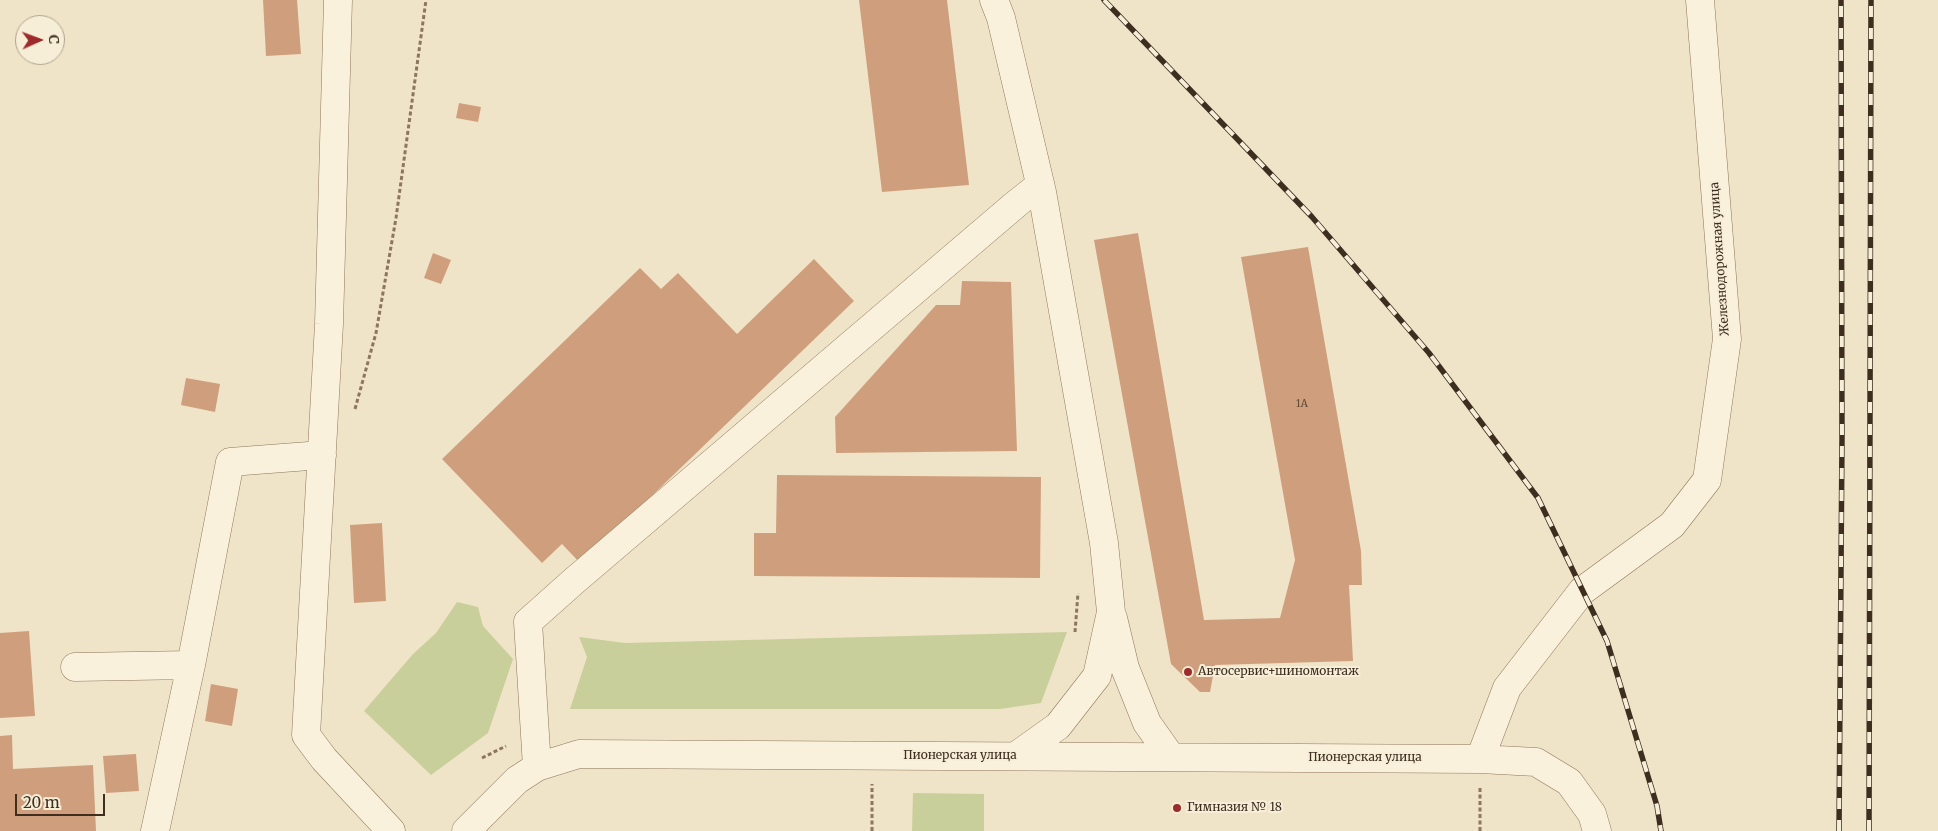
<!DOCTYPE html>
<meta charset="utf-8">
<style>
body{margin:0}
#map{position:relative;width:1938px;height:831px;overflow:hidden;background:#f0e4c8;font-family:Merriweather,serif}
canvas{display:block}
.north{position:absolute;left:15px;top:15px;width:50px;height:50px;box-sizing:border-box;background:#f7eed8;border:1px solid #ada18e;border-radius:50%;rotate:88deg;font-size:14px;font-weight:700;line-height:20px;text-align:center;color:#3d2e20}
.north::after{content:'';display:block;margin:auto;width:18px;height:22px;background:#9e2a2b;clip-path:polygon(50% 0,100% 100%,50% 72%,0 100%)}
.scale{position:absolute;left:15px;top:794px;width:90px;height:22px;box-sizing:border-box;border:2px solid #3d2e20;border-top:0;padding-left:6px;font-size:15px;line-height:18px;white-space:nowrap;color:#3d2e20;-webkit-text-stroke:4px #f7eed8;paint-order:stroke}
</style>
<div id="map">
<canvas width="1938" height="831"></canvas>
<div class="north">С</div>
<div class="scale">20 m</div>
</div>
<script>
const ctx = document.querySelector('canvas').getContext('2d');
ctx.lineJoin = 'round';
function paint(path, color) { ctx.fillStyle = color; ctx.fill(path, 'evenodd'); }
const shape = rows => new Path2D(rows.map(r => 'M' + r).join(''));
function stroke(path, color, width, dash) { ctx.strokeStyle = color; ctx.lineWidth = width; ctx.lineCap = dash ? 'butt' : 'round'; ctx.setLineDash(dash || []); ctx.stroke(path); }
function drawText(font, color, halo, rows, align = 'center') {
  ctx.font = font + ' Merriweather,serif'; ctx.lineWidth = 4; ctx.setLineDash([]); ctx.textBaseline = 'middle'; ctx.strokeStyle = halo; ctx.fillStyle = color; for (const [text, x, y, turn = 0] of rows) {
    ctx.save(); ctx.translate(x, y); ctx.rotate((+turn || 0) * Math.PI / 180); ctx.textAlign = isNaN(turn) ? turn : align; if (halo) ctx.strokeText(text, 0, 0); ctx.fillText(text, 0, 0); ctx.restore();
  }
}
const green = shape([
 [457,602,478,607,483,626,513,659,488,733,431,775,364,711,413,654,436,633],
 [1067,632,1041,703,1000,709,570,709,587,657,579,637,625,643],
 [913,793,984,794,984,831,912,831]
]);
const building = shape([
 [263,0,297,0,301,54,266,56],
 [859,0,947,0,969,185,882,192],
 [459,103,481,107,478,122,456,118],
 [1138,233,1204,620,1280,618,1295,560,1241,257,1308,247,1361,551,1362,585,1349,585,1353,661,1215,665,1210,692,1200,692,1171,664,1094,240],
 [433,253,451,260,441,284,424,278],
 [814,259,854,301,581,564,562,544,542,563,442,459,640,268,661,289,678,273,737,334],
 [962,281,1011,282,1017,451,836,453,835,417,936,305,960,305],
 [186,378,220,384,215,412,181,405],
 [777,475,1041,477,1040,578,754,576,754,533,776,533],
 [382,523,386,601,354,603,350,525],
 [29,631,35,716,0,718,0,633],
 [211,684,238,689,232,726,205,721],
 [12,735,13,769,93,765,96,831,0,831,0,736],
 [136,754,139,791,106,793,103,756]
]);
const path = shape([
 [355,409,376,333,396,218,426,0],
 [1075,632,1078,593],
 [482,758,506,746],
 [872,831,872,784],
 [1480,831,1480,787]
]);
const minor = shape([
 [338,0,329,324,306,735,324,759,391,831],
 [994,0,1001,18,1042,192,1104,543,1111,612,1097,676,1058,726,1016,756],
 [1113,618,1125,668,1147,723,1171,757],
 [75,667,191,665],
 [1480,759,1507,688,1582,591,1672,525,1707,480,1727,339,1700,0],
 [537,767,528,622,574,581,1016,204,1040,185],
 [155,831,191,665,230,462,322,455],
 [466,831,517,780,537,767,579,754,1480,759,1536,762,1569,782,1592,814,1597,831]
]);
const rail = shape([
 [1104,0,1312,217,1429,353,1538,498,1607,641,1657,806,1661,831],
 [1839,831,1842,438,1841,0],
 [1869,831,1871,0]
]);
const markers = [
 [1188,672,5,"#9e2a2b"],
 [1177,808,5,"#9e2a2b"]
];
const numberNames = [
 ["1А",1302,404]
];
const streetNames = [
 ["Железнодорожная улица",1720,259,-94],
 ["Пионерская улица",960,756],
 ["Пионерская улица",1365,758]
];
const poiNames = [
 ["Автосервис+шиномонтаж",1198,672],
 ["Гимназия № 18",1187,808]
];
paint(green, '#c9cf9b');
paint(building, '#cf9f7d');
stroke(minor, '#8d765c', 29);
stroke(path, '#8d765c', 3, [4, 2.5]);
stroke(minor, '#faf1dc', 28);
stroke(rail, '#3d2e20', 5.5);
stroke(rail, '#f7eed8', 4, [11]);
for (const [x, y, r, color] of markers) { const dot = new Path2D(); dot.arc(x, y, r, 0, 2 * Math.PI); ctx.fillStyle = color; ctx.fill(dot); stroke(dot, '#f7eed8', 2); }
drawText('10px', '#624a37', null, numberNames);
drawText('12px', '#3d2e20', '#f7eed8', streetNames);
drawText('12px', '#3d2e20', '#f7eed8', poiNames, 'left');
</script>
